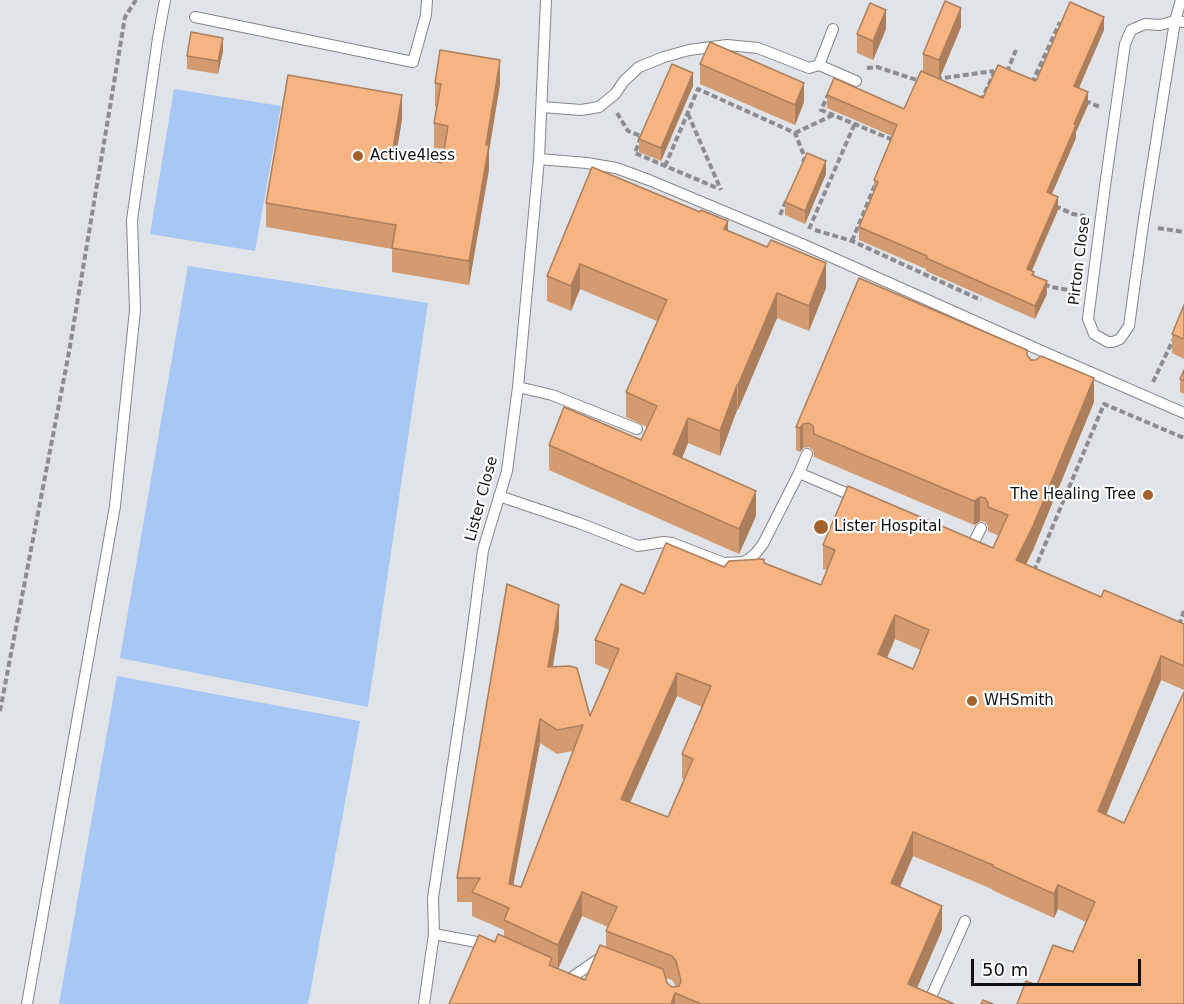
<!DOCTYPE html>
<style>
body{margin:0}
#map{position:relative;width:1184px;height:1004px;overflow:hidden;background:#e0e3e7;font-family:"DejaVu Sans",sans-serif}
canvas{display:block}
.scale{position:absolute;left:971px;top:959px;width:170px;height:27px;box-sizing:border-box;border:3px solid #101112;border-top:0;padding-left:8px;font-size:18px;line-height:21px;white-space:nowrap;color:#101112;-webkit-text-stroke:4px #fff;paint-order:stroke}
</style>
<div id="map">
<canvas width="1184" height="1004"></canvas>
<div class="scale">50 m</div>
</div>
<script>
const ctx = document.querySelector('canvas').getContext('2d');
ctx.lineJoin = 'round';
function paint(path, color) { ctx.fillStyle = color; ctx.fill(path, 'evenodd'); }
const shape = rows => new Path2D(rows.map(r => 'M' + r).join(''));
function stroke(path, color, width, dash) { ctx.strokeStyle = color; ctx.lineWidth = width; ctx.lineCap = dash ? 'butt' : 'round'; ctx.setLineDash(dash || []); ctx.stroke(path); }
function drawText(font, color, halo, rows, align = 'center') {
  ctx.font = font + ' "DejaVu Sans",sans-serif'; ctx.lineWidth = 4.5; ctx.setLineDash([]); ctx.textBaseline = 'middle'; ctx.strokeStyle = halo; ctx.fillStyle = color; for (const [text, x, y, turn = 0] of rows) {
    ctx.save(); ctx.translate(x, y); ctx.rotate((+turn || 0) * Math.PI / 180); ctx.textAlign = isNaN(turn) ? turn : align; if (halo) ctx.strokeText(text, 0, 0); ctx.fillText(text, 0, 0); ctx.restore();
  }
}
const green = shape([
 [174,89,281,106,255,251,150,234],
 [188,266,428,303,368,707,120,658],
 [117,676,360,721,308,1004,59,1004]
]);
const path = shape([
 [867,68,877,67,920,81],
 [1007,72,1016,50],
 [936,79,994,71],
 [1032,83,1060,22],
 [829,93,821,110,893,140],
 [981,101,995,71,1000,71],
 [1085,101,1100,107],
 [617,113,628,131,641,136,635,153,717,188],
 [688,114,721,190],
 [795,133,833,115],
 [665,166,698,89,795,133,805,158,803,162],
 [1055,206,1073,214,1085,216],
 [780,215,787,199],
 [1158,228,1184,232],
 [809,229,855,123],
 [815,230,852,241,981,300],
 [852,241,875,185],
 [1044,284,1051,287,1075,291],
 [1153,382,1173,340],
 [1034,571,1104,404,1184,438],
 [1179,625,1184,611],
 [0,711,69,352,125,17,136,0]
]);
const lane = shape([
 [1181,0,1175,21,1184,22],
 [195,17,413,62,426,15,427,0],
 [1175,21,1143,225,1129,326,1120,339,1113,342,1108,342,1094,334,1088,319,1105,186,1125,44,1131,30,1145,24,1160,25,1175,21],
 [819,65,856,81],
 [542,107,581,110,599,107,615,94,624,81,639,67,664,57,689,50,727,45,758,48,809,68,819,65,833,29],
 [539,159,587,163,616,168,649,180,802,244,1044,352,1184,413],
 [518,387,552,395,637,429],
 [799,473,807,454],
 [499,496,579,523,638,546,664,542,672,543,724,563,743,562,749,559,756,553,763,544,799,473,858,498],
 [967,544,972,546,981,528],
 [434,934,482,943,488,946],
 [563,978,568,980,597,960,604,963],
 [27,1004,115,506,135,310,132,220,158,38,165,0],
 [424,1004,434,934,433,898,470,650,483,550,507,471,518,387,539,159,546,0],
 [928,1004,965,921]
]);
const wall = shape([
 [961,27,939,79,983,98,1036,81,1104,30,1079,88,1088,105,1076,132,1076,138,1052,194,1058,210,1032,271,1047,294,1035,319,926,271,926,269,859,240,859,227,874,192,874,180,892,136,827,108,827,95,904,109,923,72,923,54],
 [886,29,873,60,857,53,857,34],
 [223,51,218,74,187,69,187,56],
 [700,64,804,102,795,125,700,84],
 [435,83,500,84,489,151,489,169,469,285,392,272,392,249,266,227,266,203,402,119,396,156,442,163,444,149,434,148,434,123,437,107,435,107],
 [693,86,661,161,639,152,639,139],
 [592,167,728,231,826,288,809,331,777,318,738,410,737,410,720,456,688,443,682,458,756,516,739,554,549,470,549,445,641,440,647,427,626,417,626,392,657,321,580,289,571,311,547,301,547,276],
 [826,174,805,224,785,215,785,202],
 [859,278,1027,355,1031,360,1094,402,1033,550,1026,565,1101,597,1184,624,1184,690,1161,680,1106,815,1184,1004,1037,985,1073,952,1086,922,1058,909,1054,918,992,890,992,889,913,856,900,887,942,930,917,988,954,1004,449,1004,495,942,504,937,504,930,472,916,472,902,457,902,457,878,559,629,553,667,590,716,610,670,595,664,595,640,644,594,724,567,764,563,821,585,827,570,823,569,823,545,993,548,999,536,988,531,988,526,985,522,980,521,974,525,814,457,813,450,809,447,803,448,800,452,796,450,796,427],
 [895,639,921,650,913,669,887,658],
 [677,696,702,707,682,754,682,778,684,779,668,817,630,803],
 [540,743,557,754,573,751,521,887,513,885],
 [582,916,608,927,606,931,606,947,585,980,558,969],
 [666,978,672,980,676,986,672,987,667,983],
 [1184,305,1184,359,1172,353,1172,334],
 [1184,370,1184,394,1180,392,1180,379]
]);
const shadedWall = shape([
 [961,8,961,27,939,80,939,60],
 [886,10,886,29,873,60,873,41],
 [1104,17,1104,30,1074,99,1074,86],
 [223,38,223,51,218,74,218,61],
 [500,60,500,84,489,151,489,169,469,285,469,261,486,145],
 [693,73,693,86,661,161,661,148],
 [804,83,804,102,795,125,795,105],
 [1088,92,1088,105,1076,132,1076,138,1047,205,1047,192],
 [402,95,402,119,392,179,392,155],
 [826,161,826,174,805,224,805,211],
 [1058,197,1058,210,1027,281,1027,269],
 [728,221,728,246,724,229],
 [826,263,826,288,809,331,809,306],
 [580,264,580,289,571,311,571,286],
 [1047,281,1047,294,1035,319,1035,306],
 [777,293,777,318,738,410,738,385],
 [1094,378,1094,402,1033,550,1016,584,1016,560],
 [737,385,737,410,720,456,720,431],
 [688,418,688,443,673,480,673,454],
 [803,424,803,448,800,452,800,428],
 [756,491,756,516,739,554,739,529],
 [980,497,980,521,974,525,974,501],
 [559,605,559,629,548,691,548,667],
 [895,615,895,639,878,678,878,654],
 [1161,656,1161,680,1098,835,1098,811],
 [677,673,677,696,621,823,621,799],
 [540,719,540,743,509,908,509,884],
 [913,832,913,856,891,907,891,883],
 [1058,885,1058,909,1054,918,1054,894],
 [582,892,582,916,558,969,558,945],
 [942,906,942,930,910,1004,908,984],
 [675,993,675,1004,671,1004]
]);
const building = shape([
 [945,1,961,8,939,60,923,54,945,1],
 [1070,2,1104,17,1074,86,1088,92,1074,124,1076,125,1047,192,1058,197,1027,269,1034,272,1032,275,1047,281,1035,306,926,258,927,256,859,227,878,182,874,180,897,125,827,95,834,78,904,109,921,71,983,98,998,65,1036,81,1070,2],
 [870,3,886,10,873,41,857,34,870,3],
 [191,32,223,38,218,61,187,56,191,32],
 [710,42,804,83,795,105,700,64,710,42],
 [440,50,500,60,486,145,489,145,469,261,392,248,396,225,266,203,288,75,402,95,392,155,442,163,448,126,434,123,441,84,435,83,440,50],
 [672,64,693,73,661,148,639,139,672,64],
 [807,153,826,161,805,211,785,202,807,153],
 [592,167,700,212,701,210,728,221,724,229,767,247,771,240,826,263,809,306,777,293,738,385,737,385,720,431,688,418,673,454,756,491,739,529,549,445,564,407,641,440,657,406,626,392,667,300,580,264,571,286,547,276,592,167],
 [859,278,1027,350,1027,355,1031,360,1036,360,1041,356,1094,378,1033,526,1016,560,1101,597,1104,590,1184,624,1184,666,1161,656,1098,811,1124,823,1184,692,1184,1004,1017,1004,1026,981,1037,985,1053,945,1073,952,1095,902,1058,885,1054,894,992,866,993,865,913,832,891,883,942,906,908,984,954,1004,701,1004,675,993,671,1004,449,1004,479,935,495,942,498,934,552,958,549,965,585,980,600,945,663,969,667,983,672,987,679,986,681,981,676,961,672,956,606,931,617,907,582,892,558,945,504,920,509,908,472,892,480,878,457,878,507,584,559,605,548,667,570,666,577,668,590,716,619,649,595,640,621,584,644,594,666,543,724,567,729,561,764,559,764,563,821,585,835,550,823,545,848,486,993,548,1008,515,988,507,988,503,985,498,980,497,974,501,814,434,813,426,809,423,803,424,800,428,796,427,859,278],
 [895,615,929,630,913,669,878,654,895,615],
 [677,673,711,686,682,754,693,759,668,817,621,799,677,673],
 [540,719,557,730,583,725,521,887,509,884,540,719],
 [1184,305,1184,339,1172,334,1184,305],
 [1184,370,1184,381,1180,379,1184,370],
 [983,1000,993,1004,981,1004,983,1000]
]);
const markers = [
 [358,156,6,"#a3622d"],
 [1148,495,6,"#a3622d"],
 [821,527,8,"#a3622d"],
 [972,701,6,"#a3622d"]
];
const poiNames = [
 ["Active4less",370,156],
 ["The Healing Tree",1136,495,"right"],
 ["Lister Hospital",834,527],
 ["WHSmith",984,701]
];
const streetNames = [
 ["Pirton Close",1080,261,-83],
 ["Lister Close",482,499,-75]
];
paint(green, '#a7c7f4');
stroke(lane, '#84868a', 12);
stroke(path, '#8b8d90', 4, [6, 3]);
stroke(lane, '#fff', 10);
paint(wall, '#d49b71');
paint(shadedWall, '#ac7e5c');
paint(building, '#f6b483');
stroke(building, '#ac7e5c', 1.5);
for (const [x, y, r, color] of markers) { const dot = new Path2D(); dot.arc(x, y, r, 0, 2 * Math.PI); ctx.fillStyle = color; ctx.fill(dot); stroke(dot, '#fff', 2); }
drawText('15px', '#101112', '#fff', poiNames, 'left');
drawText('15px', '#101112', '#fff', streetNames);
</script>
